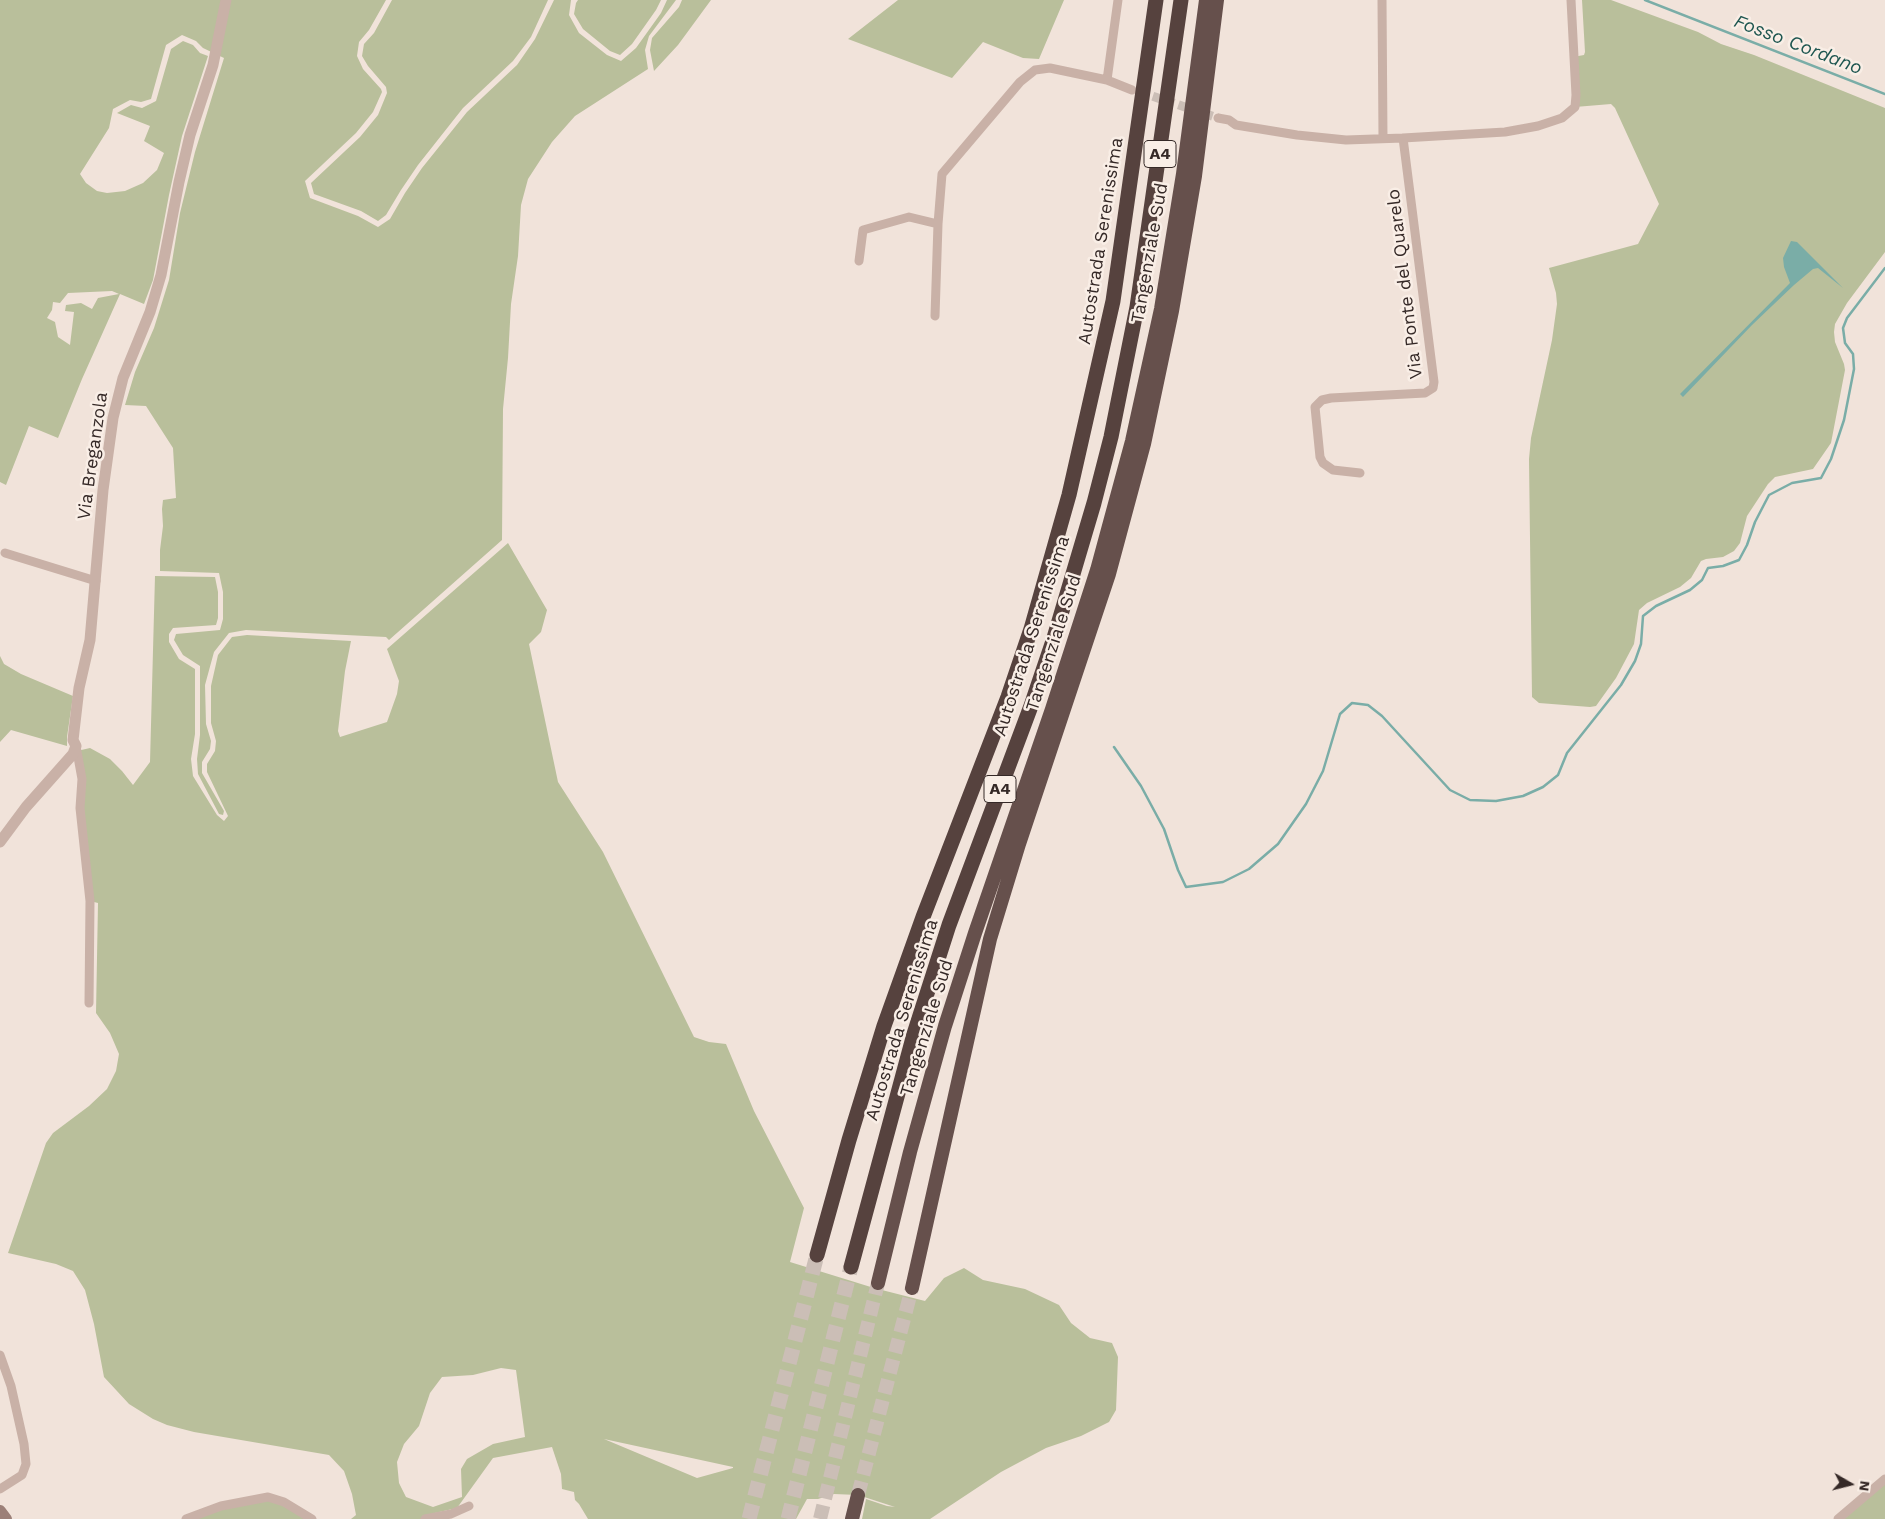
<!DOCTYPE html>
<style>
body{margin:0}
#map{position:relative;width:1885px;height:1519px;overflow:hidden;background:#f1e3da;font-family:"Work Sans",sans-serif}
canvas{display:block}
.north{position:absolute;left:1825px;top:1459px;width:50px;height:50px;-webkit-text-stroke:4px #f9eee6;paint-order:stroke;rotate:98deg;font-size:14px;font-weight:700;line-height:20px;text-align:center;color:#352927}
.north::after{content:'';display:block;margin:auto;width:18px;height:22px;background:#352927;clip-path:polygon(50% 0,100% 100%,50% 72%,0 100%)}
</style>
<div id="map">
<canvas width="1885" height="1519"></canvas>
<div class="north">N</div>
</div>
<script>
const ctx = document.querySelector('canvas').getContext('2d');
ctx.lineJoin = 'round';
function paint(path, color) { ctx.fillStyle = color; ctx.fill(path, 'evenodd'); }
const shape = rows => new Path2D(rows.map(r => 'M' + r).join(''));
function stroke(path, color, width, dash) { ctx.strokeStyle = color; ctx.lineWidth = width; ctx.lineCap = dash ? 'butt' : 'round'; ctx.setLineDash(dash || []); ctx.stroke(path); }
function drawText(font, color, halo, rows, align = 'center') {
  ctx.font = font + ' "Work Sans",sans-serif'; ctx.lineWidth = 5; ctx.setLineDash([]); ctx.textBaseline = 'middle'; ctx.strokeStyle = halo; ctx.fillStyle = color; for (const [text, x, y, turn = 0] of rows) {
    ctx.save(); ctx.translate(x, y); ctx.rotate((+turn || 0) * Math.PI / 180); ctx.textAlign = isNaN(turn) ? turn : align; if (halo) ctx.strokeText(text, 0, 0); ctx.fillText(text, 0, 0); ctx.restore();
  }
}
const green = shape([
 [0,0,386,0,369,30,359,42,357,56,363,69,381,89,382,92,373,112,356,133,305,181,310,198,358,216,378,227,390,219,405,193,422,168,467,112,517,65,535,39,554,0,571,0,569,15,579,33,607,55,621,61,636,48,661,13,667,0,676,0,649,36,645,50,648,69,575,116,552,142,528,179,521,205,518,256,511,304,508,358,503,409,502,540,389,640,386,637,246,630,229,633,214,652,205,685,206,724,211,741,210,749,202,762,202,773,224,811,223,815,219,814,198,774,197,759,200,735,200,666,183,655,174,640,176,634,220,630,223,619,223,592,219,573,160,571,160,550,163,526,162,509,163,500,176,498,173,448,146,406,125,405,135,372,154,328,169,280,180,213,195,152,224,58,203,48,196,41,182,35,166,45,151,99,141,102,130,100,113,109,109,128,80,174,86,183,97,191,107,193,125,191,143,183,157,170,164,153,144,141,150,126,117,113,131,105,142,108,156,101,171,49,183,41,193,45,200,53,208,56,182,136,169,195,153,280,144,304,120,294,82,379,58,438,29,426,6,485,0,482],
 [112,291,119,294,98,298,92,309,81,303,66,305,65,311,74,312,70,345,58,337,55,322,47,318,52,310,53,302,60,303,68,293],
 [392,0,548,0,531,37,513,61,463,108,418,165,401,190,386,215,378,221,361,211,314,194,311,183,360,137,378,115,387,93,386,87,368,66,362,56,364,44,374,33],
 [578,0,661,0,656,10,632,44,620,55,610,51,583,29,574,14,576,3],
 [682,0,711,0,678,45,654,71,650,50,652,38,679,7],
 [898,0,1064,0,1039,59,1023,58,983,42,952,78,848,39],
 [1582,0,1611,0,1698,32,1721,44,1754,55,1885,108,1885,252,1847,303,1835,324,1834,332,1835,342,1844,364,1845,370,1831,443,1813,469,1775,477,1768,484,1747,516,1740,543,1734,551,1723,557,1706,559,1701,561,1691,578,1680,587,1647,603,1639,610,1634,644,1616,678,1596,706,1590,707,1539,703,1532,697,1529,459,1531,438,1552,340,1557,304,1556,293,1549,268,1638,244,1659,204,1615,108,1611,104,1575,107,1573,57,1584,55,1585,52],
 [508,543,547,610,541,632,529,644,558,782,603,852,694,1037,709,1042,726,1044,754,1111,804,1208,790,1262,874,1288,925,1301,944,1278,964,1268,983,1280,1025,1289,1059,1305,1071,1323,1090,1338,1112,1343,1118,1357,1116,1410,1109,1422,1081,1436,1046,1448,1001,1472,930,1519,862,1519,866,1499,887,1506,895,1507,858,1495,834,1494,818,1499,807,1499,796,1519,588,1519,579,1504,575,1500,574,1492,562,1489,561,1474,552,1447,493,1458,457,1508,435,1513,433,1519,348,1519,351,1519,356,1515,352,1494,344,1471,329,1455,194,1432,167,1425,153,1419,129,1404,104,1377,94,1324,85,1290,73,1271,56,1264,8,1253,46,1143,53,1133,89,1106,107,1089,116,1071,119,1054,110,1033,96,1013,98,903,90,901,77,751,90,748,110,759,122,771,133,785,150,762,155,576,215,577,218,592,218,618,216,625,173,628,169,634,169,642,179,659,195,669,195,734,191,759,193,776,217,815,224,821,228,816,207,772,207,764,215,751,216,741,211,723,211,686,218,655,232,637,247,635,351,641,345,671,338,731,340,737,387,722,397,694,399,681,387,649],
 [501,1368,516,1370,525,1437,493,1444,467,1459,461,1469,462,1497,433,1507,406,1497,399,1483,397,1462,404,1444,419,1426,430,1393,442,1377,473,1375],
 [604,1439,733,1467,733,1468,697,1478],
 [0,656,4,664,21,674,73,696,67,737,67,746,11,730,0,742],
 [1885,1479,1885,1519,1838,1519],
 [268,1500,283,1504,308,1519,196,1519,222,1508]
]);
const water = shape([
 [1791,241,1797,242,1843,288,1818,268,1813,269,1794,285,1752,325,1683,397,1680,394,1790,283,1784,267,1783,258]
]);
const stream = shape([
 [1645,0,1885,94],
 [1114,747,1141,786,1164,829,1178,870,1186,887,1223,882,1249,869,1278,844,1306,804,1323,771,1340,714,1352,703,1368,705,1382,716,1450,790,1470,800,1496,801,1523,796,1543,787,1558,775,1567,753,1621,685,1635,661,1641,644,1643,616,1656,606,1690,590,1702,580,1708,568,1723,566,1739,560,1747,545,1755,522,1769,495,1792,483,1821,478,1831,459,1844,420,1854,369,1853,354,1845,343,1843,328,1847,318,1885,268]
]);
const minorTunnel = shape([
 [1140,92,1218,118]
]);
const trunkTunnel = shape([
 [858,1495,912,1288],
 [820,1519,878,1283]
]);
const motorwayTunnel = shape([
 [749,1519,817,1255],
 [788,1519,851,1267]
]);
const minor = shape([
 [1382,0,1383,138],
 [1107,80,1118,0],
 [1218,118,1229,120,1236,125,1297,135,1346,140,1403,138,1505,132,1538,126,1562,118,1575,107,1576,95,1571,0],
 [859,261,863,230,909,217,938,224,942,174,1020,82,1035,70,1050,68,1107,80,1132,90],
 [935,316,938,224],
 [1360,473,1333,470,1323,463,1320,457,1315,407,1322,400,1331,398,1425,393,1433,388,1434,382,1403,138],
 [5,553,96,581],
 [76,746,82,779,80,808,90,901,89,1003],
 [0,1355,11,1386,24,1444,26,1464,22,1475,0,1489],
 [186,1519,221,1506,268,1497,284,1502,312,1519],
 [425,1519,451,1514,469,1506],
 [1838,1519,1885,1479]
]);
const tertiary = shape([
 [0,842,26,807,73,754,76,746,73,740,79,688,90,640,103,490,113,418,123,378,150,312,161,275,179,182,190,135,213,65,226,0]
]);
const secondary = shape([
 [0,1511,6,1519]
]);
const trunk = shape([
 [878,1283,910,1152,945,1026,975,933,1052,709,1097,570,1132,441,1161,309,1183,174,1206,0],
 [912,1288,990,939,1019,844,1109,574,1144,444,1172,311,1195,176,1217,0],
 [852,1519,858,1495]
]);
const motorway = shape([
 [817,1255,849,1140,884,1026,923,917,1008,697,1031,629,1069,495,1113,301,1156,0],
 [851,1267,914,1034,949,925,1031,706,1054,638,1094,503,1111,437,1137,307,1181,0]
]);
const shields = [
 [1160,154,32],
 [1000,789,32]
];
const shieldNames = [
 ["A4",1160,154],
 ["A4",1000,789]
];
const streetNames = [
 ["Autostrada Serenissima",1101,241,-81],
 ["Tangenziale Sud",1150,253,-80],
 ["Via Ponte del Quarelo",1405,284,-97],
 ["Via Breganzola",93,456,-82],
 ["Autostrada Serenissima",1032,636,-72],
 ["Tangenziale Sud",1054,643,-72],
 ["Autostrada Serenissima",902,1020,-73],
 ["Tangenziale Sud",927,1028,-73]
];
const waterNames = [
 ["Fosso Cordano",1798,45,21]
];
paint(green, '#b9bf9b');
paint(water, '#7aada7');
stroke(stream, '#7aada7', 2.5);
stroke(minorTunnel, '#cbbeb6', 9, [9, 4.5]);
stroke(trunkTunnel, '#cbbeb6', 14, [14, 7]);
stroke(motorwayTunnel, '#cbbeb6', 15, [15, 8]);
stroke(minor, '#c9b1a7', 9);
stroke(tertiary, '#c9b1a7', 11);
stroke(secondary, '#9c8078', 12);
stroke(trunk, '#66504c', 14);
stroke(motorway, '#56423e', 15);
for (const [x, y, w] of shields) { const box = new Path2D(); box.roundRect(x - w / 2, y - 13.5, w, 27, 4); ctx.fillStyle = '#f9eee6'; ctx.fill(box); stroke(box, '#352927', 1); }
drawText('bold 16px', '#352927', null, shieldNames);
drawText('18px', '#352927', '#f9eee6', streetNames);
drawText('italic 19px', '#1e5650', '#f9eee6', waterNames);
</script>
